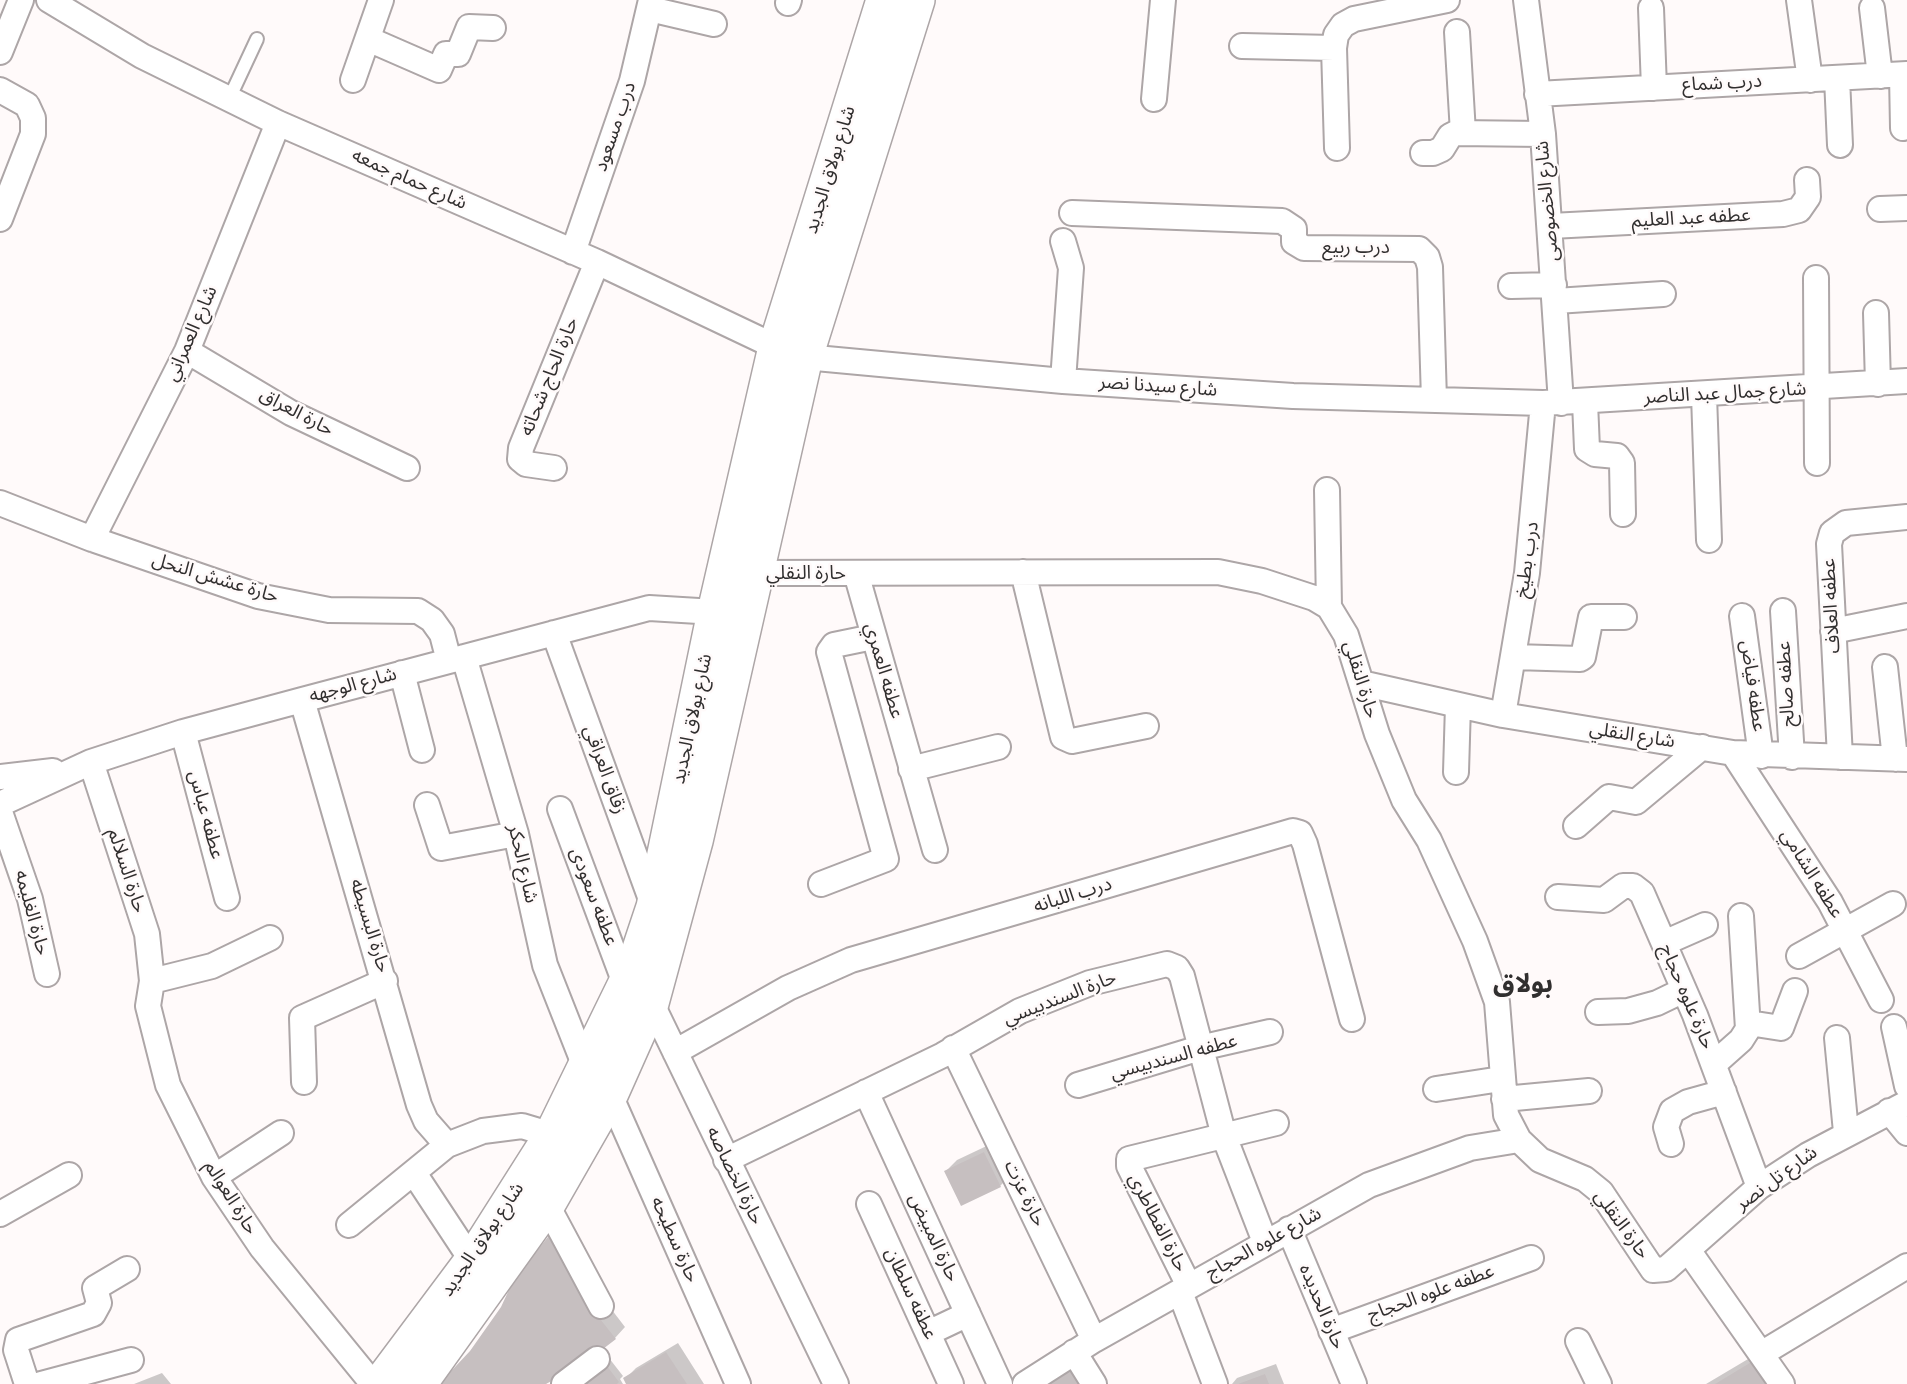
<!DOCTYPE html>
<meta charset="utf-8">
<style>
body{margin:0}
canvas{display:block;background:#fffafa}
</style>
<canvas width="1907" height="1384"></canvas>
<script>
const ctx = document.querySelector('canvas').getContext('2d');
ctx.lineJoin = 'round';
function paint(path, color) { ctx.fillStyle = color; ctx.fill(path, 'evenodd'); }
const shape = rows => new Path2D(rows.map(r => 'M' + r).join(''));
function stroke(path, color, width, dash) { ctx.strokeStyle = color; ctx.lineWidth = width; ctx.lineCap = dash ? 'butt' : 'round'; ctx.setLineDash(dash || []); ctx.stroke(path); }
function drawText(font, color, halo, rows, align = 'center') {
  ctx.font = font + ' "Titillium Web","Noto Sans Arabic",sans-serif'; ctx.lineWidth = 5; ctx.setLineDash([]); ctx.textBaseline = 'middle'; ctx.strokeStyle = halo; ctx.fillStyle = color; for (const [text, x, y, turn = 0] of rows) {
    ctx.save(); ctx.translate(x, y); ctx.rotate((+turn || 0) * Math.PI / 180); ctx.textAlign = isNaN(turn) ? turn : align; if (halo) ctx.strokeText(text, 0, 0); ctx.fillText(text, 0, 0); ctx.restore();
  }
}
const shadow = shape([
 [995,1142,1011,1175,1000,1186,946,1171,957,1160],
 [592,1284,625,1327,615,1338,542,1384,441,1384,471,1352],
 [678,1343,704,1384,628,1384,625,1379,636,1368],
 [1770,1346,1795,1384,1706,1384],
 [609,1358,623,1376,620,1379,623,1384,574,1384],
 [1276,1364,1284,1384,1232,1384,1237,1378],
 [162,1373,171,1384,134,1384]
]);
const building = shape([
 [984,1152,1001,1187,961,1206,944,1171],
 [552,1232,581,1295,616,1339,586,1362,546,1384,439,1384,470,1351,501,1307,514,1279],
 [666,1352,687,1384,626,1384,623,1378],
 [1073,1359,1087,1384,1034,1384],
 [1753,1361,1768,1384,1715,1384],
 [604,1362,619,1382,617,1384,574,1384],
 [1265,1374,1269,1384,1238,1384]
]);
const lane = shape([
 [229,99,257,39]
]);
const street = shape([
 [49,0,142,56,278,123,597,262,776,347,805,357,1063,381,1293,396,1543,403,1907,381],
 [1526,0,1543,134,1561,403],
 [1799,0,1810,80],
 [788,3,789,0],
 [1651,8,1654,88],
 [1872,8,1880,76],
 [650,9,714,24],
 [1457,32,1463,133],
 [368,39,439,70,446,54,458,54,469,27,493,28],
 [1242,46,1334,48],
 [0,52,21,0],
 [1902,75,1903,128],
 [1837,78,1840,145],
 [353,80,381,0],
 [0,90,27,105,33,118,33,134,0,219],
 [1537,94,1907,74],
 [1154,99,1163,0],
 [1337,148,1334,48,1336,35,1343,25,1354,19,1447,0],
 [1423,153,1433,153,1442,149,1450,136,1456,133,1543,134],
 [1880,209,1907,208],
 [1072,213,1282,221,1294,229,1294,242,1304,248,1419,249,1427,257,1430,267,1434,400],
 [1551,226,1783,214,1799,210,1808,197,1807,180],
 [1063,241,1071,268,1063,381],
 [573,252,632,81,651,0],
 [1816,278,1817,463],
 [1511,286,1554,285],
 [1556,301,1663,294],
 [1876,313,1878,384],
 [187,351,291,413,407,468],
 [1704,395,1709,540],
 [1585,402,1587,449,1595,454,1617,456,1622,463,1623,514],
 [554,468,526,464,520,459,521,448,597,262],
 [1327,490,1329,607],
 [0,503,92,539,258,596,329,610,418,611,432,620,442,634,449,661],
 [92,539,187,351,278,123],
 [1023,572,1063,737,1072,741,1146,726],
 [739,573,1218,572,1262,581,1314,598,1329,607,1346,635,1377,734,1404,800,1429,840,1475,941,1497,1002,1506,1115,1519,1140,1540,1160,1585,1179,1601,1192,1653,1270,1666,1269,1759,1187,1808,1155,1907,1103],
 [856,573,935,850],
 [1783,611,1792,757],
 [1742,616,1761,756],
 [1833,631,1907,616],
 [554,633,653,905],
 [464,657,516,834,545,965,586,1069],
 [1514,657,1580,659,1583,657,1591,617,1624,617],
 [1885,667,1895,759],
 [402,673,422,750],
 [1361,683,1503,715,1733,753,1907,759],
 [302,700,419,1105,426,1121,447,1145],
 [1503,715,1527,573,1543,403],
 [183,732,227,898],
 [1733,753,1830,902,1881,1000],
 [1840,757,1829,544,1832,533,1846,523,1907,517],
 [91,762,147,934,152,981,148,1006,168,1085,214,1177,262,1248,373,1384],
 [911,769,998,747],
 [1456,772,1458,705],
 [0,777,53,771],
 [0,804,91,762,183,732,302,700,649,608,715,612],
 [427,805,441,848,516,834],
 [560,809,626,986],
 [0,812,30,899,47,974],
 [1576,826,1609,797,1636,802,1702,747],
 [821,884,886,859,829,652,834,645,873,637],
 [1558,897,1604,900,1623,886,1633,886,1642,893,1695,1015,1759,1187],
 [1664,943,1705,925],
 [1799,956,1893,904],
 [152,981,212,966,270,938],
 [647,994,836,1384],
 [1598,1012,1628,1011,1657,1003,1684,990],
 [1749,1023,1781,1028,1795,991],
 [1894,1027,1907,1086],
 [1837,1038,1846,1132],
 [953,1048,1094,1340],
 [675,1052,788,988,851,960,1293,831,1300,833,1305,844,1352,1019],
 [1714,1064,1741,1040,1748,1029,1741,916],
 [304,1082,302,1018,385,981],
 [1078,1085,1200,1048,1270,1032],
 [1436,1089,1501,1079],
 [866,1092,1000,1384],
 [610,1095,738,1384],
 [1504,1099,1589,1091],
 [1889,1111,1907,1133],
 [1671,1144,1666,1127,1672,1111,1688,1102,1724,1092],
 [726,1160,943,1055,1020,1011,1090,983,1167,964,1177,968,1182,976,1224,1136,1265,1242],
 [414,1173,472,1261],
 [214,1177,281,1133],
 [869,1204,951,1384],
 [547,1205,601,1306],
 [0,1214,69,1175],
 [349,1225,447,1145,483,1131,522,1126,552,1135],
 [1289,1229,1354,1384],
 [1688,1250,1782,1384],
 [1189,1286,1129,1166,1129,1159,1276,1123],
 [1180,1292,1215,1384],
 [1331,1331,1531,1258],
 [928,1333,968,1314],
 [1578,1341,1599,1384],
 [1074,1352,1094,1384],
 [1761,1354,1907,1266],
 [27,1384,16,1350,18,1340,93,1314,99,1303,95,1288,127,1269],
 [41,1384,131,1360],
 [564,1384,597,1359],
 [1025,1384,1094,1340,1369,1185,1470,1148,1519,1140]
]);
const secondary = shape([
 [380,1384,472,1261,552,1135,634,967,654,907,715,612,776,347,884,0],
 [419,1384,547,1205,610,1095,651,1003,695,841,805,357,917,0]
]);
const streetNames = [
 ["درب شماع",1722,84,-3],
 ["درب مسعود",616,127,-71],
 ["شارع بولاق الجديد",831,170,-73],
 ["شارع حمام جمعه",409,180,24],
 ["شارع الخصوصى",1548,201,-95],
 ["عطفه عبد العليم",1691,219,-3],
 ["درب ربيع",1356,248],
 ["شارع العمراني",192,334,-66],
 ["حارة الحاج شحاته",550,377,-68],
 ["شارع سيدنا نصر",1158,387,4],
 ["شارع جمال عبد الناصر",1725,394,-3],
 ["حارة العراق",296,413,28],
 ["درب بطيخ",1528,560,-82],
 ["حارة النقلي",806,574],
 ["حارة عشش النحل",215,579,17],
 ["عطفه العلاف",1832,606,-93],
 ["عطفه العمري",883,671,74],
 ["حارة النقلي",1360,680,73],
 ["عطفه صالح",1787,684,-93],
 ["شارع الوجهه",353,686,-15],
 ["عطفه فياض",1752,686,82],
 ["شارع بولاق الجديد",693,719,-78],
 ["شارع النقلي",1632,736,9],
 ["زقاق العراقي",604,770,70],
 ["عطفه عباس",205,815,75],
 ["شارع الحكر",522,864,77],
 ["حارة السلالم",126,871,72],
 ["عطفه الشامي",1811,874,58],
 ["درب اللبانه",1073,896,-17],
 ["عطفه سعودى",593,897,69],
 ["حارة الغليمه",31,913,75],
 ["حارة البسيطه",369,926,73],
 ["حارة علوه حجاج",1686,997,67],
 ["حارة السندبيسي",1060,999,-21],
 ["عطفه السندبيسي",1174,1058,-15],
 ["حارة الخصاصه",734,1176,64],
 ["شارع تل نصر",1777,1179,-36],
 ["حارة عزت",1024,1194,64],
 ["حارة العوالم",230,1198,58],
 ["حارة الفطاطري",1157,1223,63],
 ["حارة النقلي",1621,1225,54],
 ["حارة المبيض",933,1238,65],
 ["شارع بولاق الجديد",483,1240,-56],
 ["حارة سطيحه",674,1240,66],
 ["شارع علوه الحجاج",1264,1244,-29],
 ["عطفه سلطان",910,1294,65],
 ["عطفه علوه الحجاج",1431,1294,-20],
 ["حارة الحديده",1321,1307,67]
];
const districtNames = [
 ["بولاق",1523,986]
];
paint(shadow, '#0003');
paint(building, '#c6bfc0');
stroke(lane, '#ada6a7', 16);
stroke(street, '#ada6a7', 28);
stroke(secondary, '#ada6a7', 38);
stroke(lane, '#fff', 12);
stroke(street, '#fff', 24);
stroke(secondary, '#fff', 35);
drawText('19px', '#312f2f', '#fffafa', streetNames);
drawText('bold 26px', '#312f2f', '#fffafa', districtNames);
</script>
